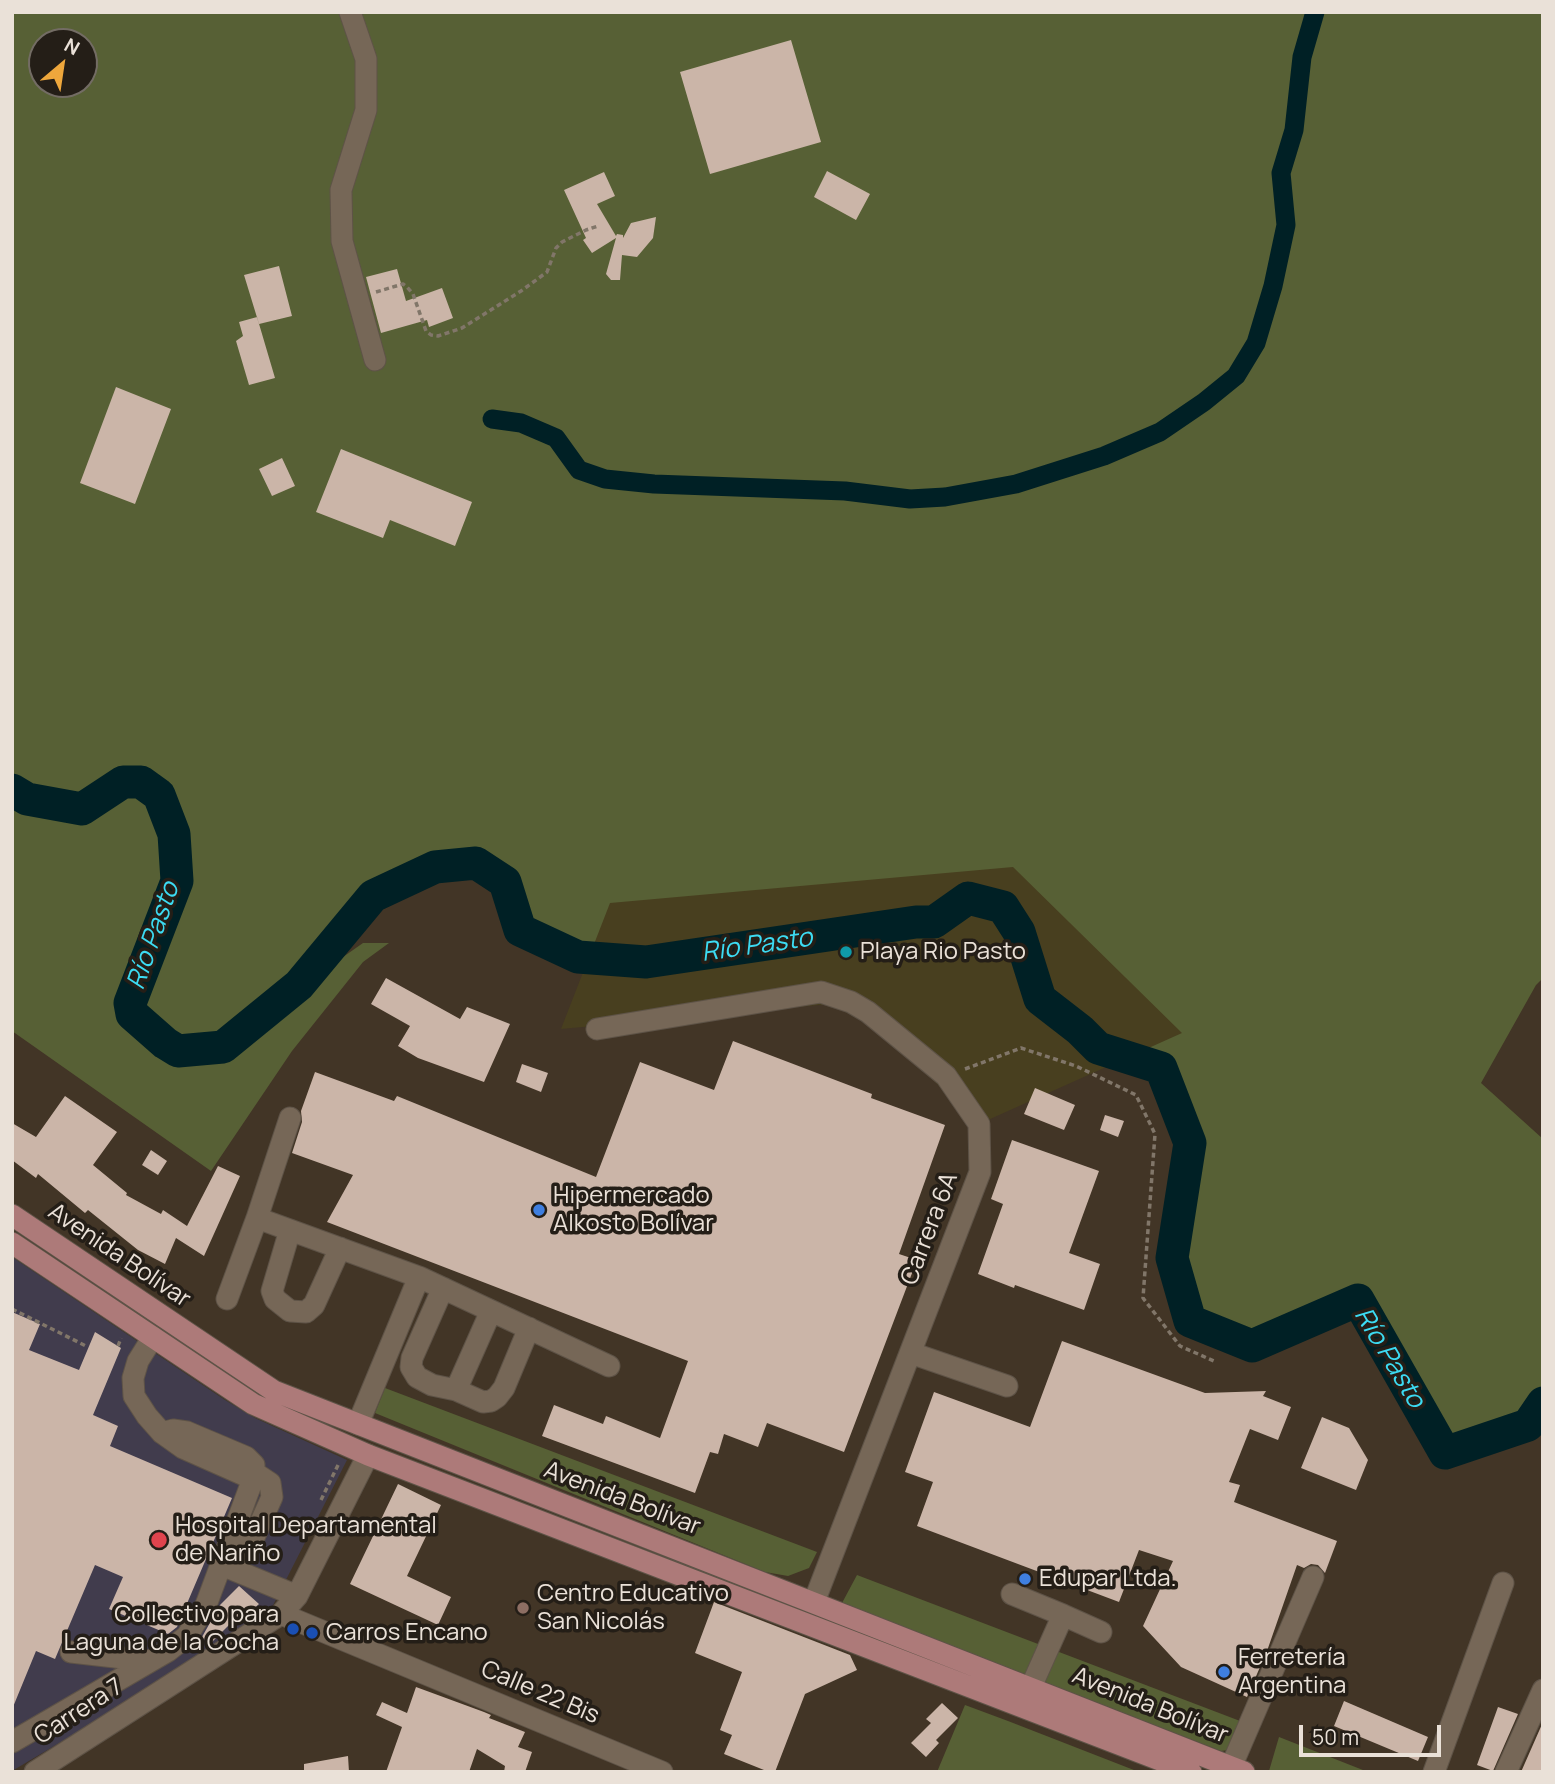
<!DOCTYPE html>
<meta charset="utf-8">
<style>
body{margin:0}
#map{position:relative;width:1555px;height:1784px;overflow:hidden;background:#423526;font-family:Manrope,sans-serif}
canvas{display:block}
.frame{position:absolute;inset:0;border:14px solid #eae1d8;pointer-events:none}
.north{position:absolute;left:28px;top:28px;width:70px;height:70px;box-sizing:border-box;background:#241e17;border:2px solid #736c64;border-radius:50%;rotate:29deg;font-size:19px;font-weight:700;line-height:28px;text-align:center;color:#eae1d8}
.north::after{content:'';display:block;margin:auto;width:24px;height:32px;background:#eea73c;clip-path:polygon(50% 0,100% 100%,50% 72%,0 100%)}
.scale{position:absolute;left:1299px;top:1725px;width:142px;height:32px;box-sizing:border-box;border:4px solid #eae1d8;border-top:0;padding-left:9px;font-size:21px;line-height:24px;white-space:nowrap;color:#eae1d8;-webkit-text-stroke:5px #241e17;paint-order:stroke}
</style>
<div id="map">
<canvas width="1555" height="1784"></canvas>
<div class="frame"></div>
<div class="north">N</div>
<div class="scale">50 m</div>
</div>
<script>
const ctx = document.querySelector('canvas').getContext('2d');
ctx.lineJoin = 'round';
function paint(path, color) { ctx.fillStyle = color; ctx.fill(path, 'evenodd'); }
const shape = rows => new Path2D(rows.map(r => 'M' + r).join(''));
function stroke(path, color, width, dash) { ctx.strokeStyle = color; ctx.lineWidth = width; ctx.lineCap = dash ? 'butt' : 'round'; ctx.setLineDash(dash || []); ctx.stroke(path); }
function drawText(font, color, halo, rows, align = 'center') {
  ctx.font = font + ' Manrope,sans-serif'; ctx.lineWidth = 7; ctx.setLineDash([]); ctx.textBaseline = 'middle'; ctx.strokeStyle = halo; ctx.fillStyle = color; for (const [text, x, y, turn = 0] of rows) {
    ctx.save(); ctx.translate(x, y); ctx.rotate((+turn || 0) * Math.PI / 180); ctx.textAlign = isNaN(turn) ? turn : align; if (halo) ctx.strokeText(text, 0, 0); ctx.fillText(text, 0, 0); ctx.restore();
  }
}
const medical = shape([
 [12,1257,225,1400,255,1418,347,1460,265,1621,12,1771]
]);
const green = shape([
 [12,12,1543,12,1543,978,1536,985,1481,1083,1543,1139,1543,1403,1528,1425,1445,1453,1358,1300,1252,1346,1190,1321,1173,1248,1190,1143,1161,1068,1098,1048,646,962,578,957,527,926,516,882,478,858,435,853,375,878,296,981,214,1041,176,1043,132,1009,157,936,181,882,178,815,164,781,126,775,83,804,27,795,12,786],
 [42,42,84,42,84,84,42,84],
 [142,787,158,803,172,847,168,890,128,993,128,1017,178,1056,214,1054,243,1041,316,976,363,943,389,943,363,962,292,1051,211,1171,12,1031,12,795,39,806,85,815,119,788],
 [385,1388,817,1552,809,1568,788,1576,765,1572,375,1413],
 [857,1575,1248,1724,1236,1749,1221,1751,842,1603],
 [965,1705,1008,1721,1139,1772,937,1772],
 [1279,1737,1368,1772,1269,1771]
]);
const sand = shape([
 [1013,867,1182,1033,979,1124,851,1002,561,1029,610,903]
]);
const canal = shape([
 [492,419,521,423,556,438,579,470,605,479,654,484,845,491,910,499,945,497,1016,484,1104,456,1160,432,1204,402,1236,376,1256,343,1273,286,1286,225,1281,173,1294,130,1302,57,1315,12]
]);
const river = shape([
 [12,790,27,799,82,809,123,782,141,782,159,795,174,834,177,881,130,1003,132,1014,165,1043,178,1051,223,1047,299,985,373,896,435,867,476,863,505,882,520,930,578,957,646,962,916,922,934,922,968,898,1003,907,1019,932,1040,999,1080,1030,1098,1048,1161,1068,1190,1143,1172,1258,1190,1321,1252,1346,1358,1300,1445,1453,1528,1425,1543,1403]
]);
const building = shape([
 [791,40,821,142,710,174,680,72],
 [827,171,870,194,856,220,814,197],
 [604,172,615,196,597,204,616,236,617,234,623,235,623,238,631,223,656,217,653,238,637,257,622,255,620,280,611,280,606,274,616,238,592,253,583,240,586,238,564,190],
 [279,266,292,316,259,324,244,275],
 [397,269,406,301,442,288,453,318,429,327,427,320,381,333,366,277],
 [257,317,275,378,249,385,236,341,243,336,239,322],
 [116,387,171,409,135,504,80,483],
 [341,449,472,502,455,546,390,520,383,538,316,512],
 [282,458,295,486,272,496,259,469],
 [386,978,460,1019,467,1007,510,1024,484,1082,418,1058,398,1046,410,1026,371,1004],
 [733,1041,872,1094,871,1098,945,1125,899,1254,917,1260,844,1452,767,1423,758,1447,724,1434,718,1454,710,1452,695,1493,542,1436,554,1405,603,1424,606,1416,660,1438,688,1361,327,1222,353,1175,292,1153,302,1122,301,1111,315,1072,394,1101,397,1096,596,1177,640,1062,714,1090],
 [522,1064,548,1073,541,1092,516,1082],
 [1035,1088,1075,1105,1064,1130,1024,1114],
 [65,1096,117,1132,93,1165,127,1193,126,1195,161,1214,163,1210,187,1226,218,1166,240,1176,204,1256,176,1238,165,1264,138,1250,88,1210,85,1213,38,1174,36,1178,12,1160,12,1123,36,1137],
 [1105,1115,1124,1121,1118,1137,1100,1130],
 [1012,1140,1099,1171,1069,1253,1100,1264,1084,1310,1015,1285,1014,1288,978,1274,1003,1204,991,1199],
 [151,1150,167,1161,158,1175,142,1165],
 [12,1312,40,1324,29,1350,79,1370,95,1332,121,1348,93,1415,118,1426,110,1446,232,1498,177,1627,168,1634,109,1609,123,1577,95,1565,55,1659,36,1651,13,1707],
 [1062,1341,1205,1393,1266,1391,1263,1396,1291,1407,1278,1440,1250,1429,1229,1482,1240,1485,1234,1502,1337,1541,1325,1573,1318,1565,1311,1564,1304,1568,1297,1565,1267,1651,1247,1697,1181,1667,1143,1626,1173,1561,1139,1550,1119,1602,917,1526,933,1482,905,1472,934,1392,1030,1427],
 [1322,1417,1349,1428,1368,1460,1356,1490,1301,1468],
 [398,1484,441,1505,407,1576,451,1597,438,1625,350,1584],
 [239,1586,259,1604,246,1616,242,1612,209,1645,202,1637,220,1605],
 [714,1602,850,1655,857,1670,805,1694,775,1772,769,1772,724,1754,732,1735,720,1730,742,1672,695,1653],
 [416,1687,484,1712,491,1715,489,1718,525,1732,518,1747,532,1752,525,1772,504,1772,505,1766,477,1749,469,1772,386,1772,402,1727,376,1715,382,1702,407,1713],
 [1344,1701,1428,1737,1418,1761,1334,1726],
 [942,1703,958,1718,936,1740,939,1743,926,1757,911,1743,931,1723,926,1719],
 [1498,1707,1518,1714,1493,1771,1477,1765],
 [1543,1722,1543,1772,1521,1772],
 [348,1756,349,1772,304,1772,304,1764]
]);
const path = shape([
 [376,292,403,284,407,287,413,294,426,331,431,335,438,336,462,328,521,291,547,272,556,248,562,242,586,230,598,226],
 [965,1069,1021,1048,1076,1066,1136,1095,1155,1134,1143,1298,1180,1346,1216,1362],
 [12,1309,88,1347],
 [118,1346,121,1338],
 [321,1500,339,1463]
]);
const minor = shape([
 [350,12,366,59,366,110,341,190,342,241,375,360],
 [597,1029,821,992,851,1002,868,1012,946,1076,979,1124,980,1172,814,1602],
 [290,1118,257,1218,419,1277],
 [290,1230,272,1291,275,1299,290,1311,306,1312,314,1305,340,1248],
 [443,1288,412,1358,411,1367,417,1377,432,1385,456,1390,491,1311],
 [227,1299,257,1218],
 [911,1353,1007,1386],
 [456,1390,483,1402,491,1401,497,1397,504,1388,529,1328],
 [358,1424,419,1277,609,1366],
 [162,1433,173,1430,187,1432,246,1457,254,1465,253,1479],
 [226,1555,241,1552,251,1544,272,1497,270,1483,255,1473],
 [222,1565,297,1596],
 [1012,1594,1063,1615,1031,1687],
 [281,1614,662,1772],
 [1063,1615,1101,1632],
 [71,1652,150,1661],
 [12,1742,168,1651,187,1636,206,1605,253,1479,183,1448,162,1433,147,1416,134,1396,133,1378,138,1361,153,1337],
 [1231,1767,1313,1577],
 [35,1772,281,1614,297,1596,368,1455],
 [1434,1772,1503,1583],
 [1506,1772,1543,1690]
]);
const major = shape([
 [12,1215,274,1391,1244,1772],
 [12,1243,253,1404,368,1455,1191,1772]
]);
const markers = [
 [846,952,7,"#0f9aa8"],
 [539,1210,7,"#3f7fe0"],
 [159,1540,9,"#e0444e"],
 [1025,1579,7,"#3f7fe0"],
 [523,1608,7,"#8d6e63"],
 [293,1629,7,"#1a4fb4"],
 [312,1633,7,"#1a4fb4"],
 [1224,1672,7,"#3f7fe0"]
];
const poiNames = [
 ["Playa Rio Pasto",860,952],
 ["Hipermercado",553,1196],
 ["Alkosto Bolívar",553,1224],
 ["Hospital Departamental",175,1526],
 ["de Nariño",175,1554],
 ["Edupar Ltda.",1039,1579],
 ["Centro Educativo",537,1594],
 ["San Nicolás",537,1622],
 ["Collectivo para",279,1615,"right"],
 ["Laguna de la Cocha",279,1643,"right"],
 ["Carros Encano",326,1633],
 ["Ferretería",1238,1658],
 ["Argentina",1238,1686]
];
const streetNames = [
 ["Carrera 6A",930,1229,-69],
 ["Avenida Bolívar",119,1256,34],
 ["Avenida Bolívar",622,1499,21],
 ["Calle 22 Bis",540,1693,23],
 ["Avenida Bolívar",1150,1706,22],
 ["Carrera 7",79,1712,-33]
];
const waterNames = [
 ["Río Pasto",154,936,-71],
 ["Río Pasto",757,946,-8],
 ["Río Pasto",1389,1358,59]
];
paint(medical, '#413c4d');
paint(green, '#576035');
paint(sand, '#483f1f');
stroke(canal, '#002025', 19);
stroke(river, '#002025', 33);
paint(building, '#cbb5a8');
stroke(minor, '#5e5347', 23);
stroke(major, '#5e5347', 23);
stroke(path, '#817669', 3.5, [5, 3.5]);
stroke(minor, '#766757', 21);
stroke(major, '#ad7a79', 21);
for (const [x, y, r, color] of markers) { const dot = new Path2D(); dot.arc(x, y, r, 0, 2 * Math.PI); ctx.fillStyle = color; ctx.fill(dot); stroke(dot, '#241e17', 2.5); }
drawText('24px', '#eae1d8', '#241e17', poiNames, 'left');
drawText('24px', '#eae1d8', '#241e17', streetNames);
drawText('italic 26px', '#3cdbf2', '#241e17', waterNames);
</script>
